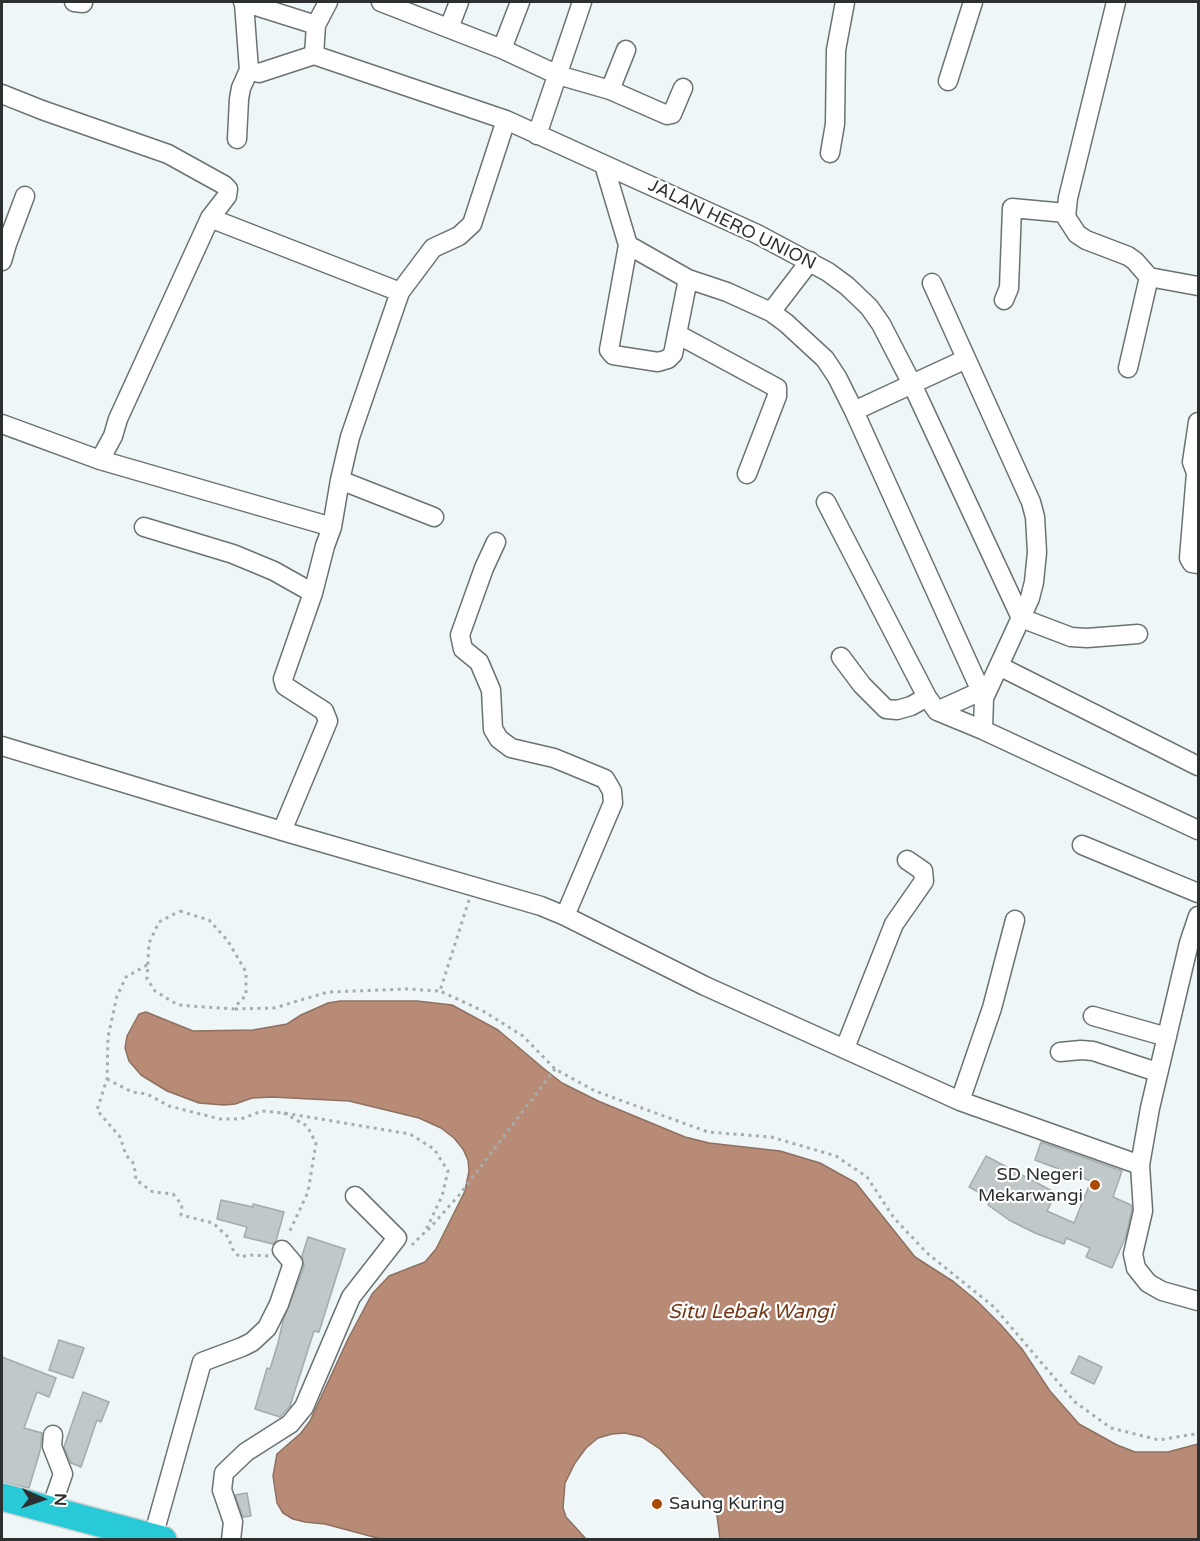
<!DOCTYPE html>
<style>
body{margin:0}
#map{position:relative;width:1200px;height:1541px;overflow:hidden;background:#eef6f7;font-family:"Varela Round",sans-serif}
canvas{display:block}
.frame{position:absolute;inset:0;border:3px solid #2d3030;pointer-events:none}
.north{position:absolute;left:12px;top:1469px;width:60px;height:60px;-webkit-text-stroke:4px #fff;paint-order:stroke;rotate:92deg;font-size:16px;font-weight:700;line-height:24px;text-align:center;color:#2d3030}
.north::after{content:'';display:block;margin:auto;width:21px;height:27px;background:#2d3030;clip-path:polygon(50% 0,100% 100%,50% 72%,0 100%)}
</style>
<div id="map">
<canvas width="1200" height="1541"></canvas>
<div class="frame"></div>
<div class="north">N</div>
</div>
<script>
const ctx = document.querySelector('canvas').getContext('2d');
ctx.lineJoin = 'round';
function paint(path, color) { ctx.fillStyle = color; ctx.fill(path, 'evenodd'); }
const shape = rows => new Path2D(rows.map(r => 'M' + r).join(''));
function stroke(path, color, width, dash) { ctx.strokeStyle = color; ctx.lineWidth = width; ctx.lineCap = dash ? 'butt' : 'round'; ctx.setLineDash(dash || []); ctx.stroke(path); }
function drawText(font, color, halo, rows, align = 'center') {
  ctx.font = font + ' "Varela Round",sans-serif'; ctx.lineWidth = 4.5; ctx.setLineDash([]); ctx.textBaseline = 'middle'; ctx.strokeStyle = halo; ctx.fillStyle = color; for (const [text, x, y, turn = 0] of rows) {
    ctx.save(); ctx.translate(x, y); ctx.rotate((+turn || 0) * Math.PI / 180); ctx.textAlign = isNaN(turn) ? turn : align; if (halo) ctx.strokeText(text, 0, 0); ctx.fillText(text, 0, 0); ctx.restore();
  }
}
const water = shape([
 [340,1001,417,1001,452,1005,498,1030,543,1068,562,1083,598,1101,685,1137,709,1143,780,1151,820,1163,856,1183,915,1257,954,1282,977,1301,1001,1325,1022,1349,1050,1391,1079,1424,1117,1445,1135,1452,1168,1452,1198,1444,1198,1539,720,1539,717,1516,713,1507,660,1449,642,1437,625,1433,612,1434,598,1438,586,1448,575,1463,565,1483,563,1508,566,1517,586,1539,381,1539,325,1524,305,1522,293,1519,283,1513,277,1503,273,1476,277,1454,301,1433,310,1421,348,1339,372,1294,389,1276,425,1262,436,1249,465,1191,469,1171,468,1160,463,1149,454,1138,441,1128,419,1118,349,1101,272,1097,252,1098,235,1104,224,1105,199,1103,167,1091,141,1075,129,1061,125,1048,127,1036,139,1014,146,1012,193,1031,253,1030,287,1024,301,1015,328,1003,340,1001]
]);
const building = shape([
 [1041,1142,1122,1171,1113,1197,1131,1205,1132,1210,1126,1236,1112,1268,1086,1257,1090,1248,1066,1238,1064,1244,1035,1233,1009,1220,988,1205,991,1199,969,1187,986,1156,1056,1193,1047,1211,1074,1223,1091,1181,1035,1160,1041,1142],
 [221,1200,253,1207,253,1204,284,1212,276,1241,273,1244,244,1237,247,1227,217,1219,221,1200],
 [308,1237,345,1249,319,1332,314,1331,290,1406,280,1417,255,1409,267,1368,270,1369,278,1343,283,1321,304,1267,302,1256,308,1237],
 [59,1340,84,1348,73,1378,49,1370,59,1340],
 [1079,1356,1102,1367,1094,1384,1071,1373,1079,1356],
 [2,1357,56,1378,49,1397,37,1392,24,1428,42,1433,40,1451,29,1488,2,1482,2,1357],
 [83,1392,109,1402,101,1422,97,1420,81,1467,71,1463,64,1447,83,1392],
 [247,1493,251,1516,243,1517,235,1495,247,1493]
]);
const path = shape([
 [469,900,440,991,483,1011,523,1036,555,1069,595,1091,708,1132,771,1137,836,1156,867,1177,894,1218,927,1253,994,1307,1075,1402,1111,1428,1159,1440,1195,1434,1198,1431],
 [180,911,209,920,228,941,246,972,246,995,233,1009,178,1005,155,991,147,979,149,943,159,922,180,911],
 [147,965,126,977,117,996,108,1037,107,1079,97,1110,120,1137,126,1155,134,1164,136,1180,153,1192,173,1194,182,1205,181,1215,213,1223,228,1237,234,1252,240,1257,250,1255,269,1256],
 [235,1009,274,1008,328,992,407,989,440,991],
 [107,1079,132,1092,147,1094,169,1106,220,1119,241,1119,262,1111,284,1113,410,1134,434,1149,448,1171,442,1196,425,1232,412,1245],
 [284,1113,307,1126,316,1143,308,1192,288,1235],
 [428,1230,460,1194,555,1069]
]);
const minor = shape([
 [74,2,83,3],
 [243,2,316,25],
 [328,2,316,25,314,55,506,120,757,234,828,272,847,286,869,307,881,324,912,384,1021,618],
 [381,2,502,49,558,75,610,90,667,115,672,114,683,88],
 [1116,2,1068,198,1066,217,1077,234,1086,240,1128,256,1135,261,1149,277,1198,286],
 [244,3,249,70,259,73,314,55],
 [449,28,459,2],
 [502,49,520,2],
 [948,81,973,2],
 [610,90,626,50],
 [2,94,42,110,168,154,224,185,228,189,227,196,210,218,118,419,113,436,100,460],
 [537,135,582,2],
 [237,139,239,99,241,88,249,70],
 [830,153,835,124,836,50,845,2],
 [604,165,628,245,688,279,727,292,771,312,786,323,825,359,837,377,854,411,984,698],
 [210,218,400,292],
 [2,242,7,244,25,196],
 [628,245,609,350,613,355,658,362,668,359,673,354,688,279],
 [2,261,7,244],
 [932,283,1031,502,1035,517,1037,552,1034,582,1030,598,984,698,983,730,1198,830],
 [1004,300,1009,288,1012,208,1066,213],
 [771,312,810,261],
 [677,334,777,388,777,396,747,474],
 [1128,368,1149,277],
 [854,411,966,359],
 [1198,422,1192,462,1196,473,1189,558,1192,563,1198,564],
 [2,424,100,460,332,527],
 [340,480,434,517],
 [826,502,927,697,937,711,983,730],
 [144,527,233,554,274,571,313,593],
 [496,542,484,568,460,635,463,649,479,662,491,690,493,729,499,739,511,748,554,758,605,779,612,791,613,803,565,916],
 [1021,618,1071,637,1087,638,1138,634],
 [841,657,862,685,886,709,897,710,911,706,927,697],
 [999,666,1198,766],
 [937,711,981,691],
 [2,746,282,831,541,906,565,916,705,986,960,1101,1140,1165],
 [282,831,328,721,324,711,285,686,283,679,313,593,325,546,332,527,340,480,350,437,400,292,433,248,459,236,472,224,506,120],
 [1082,845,1198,893],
 [1198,916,1189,943,1150,1108,1140,1165,1143,1211,1133,1254,1136,1268,1148,1283,1162,1291,1198,1301],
 [1093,1016,1167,1037],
 [845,1048,894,924,924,881,923,871,907,860],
 [1060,1052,1081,1050,1093,1051,1157,1072],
 [960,1101,992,1008,1015,920],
 [50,1511,63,1474,52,1446,53,1435],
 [153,1537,202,1362,242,1347,252,1342,267,1328,279,1304,293,1263,282,1250],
 [231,1540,233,1522,222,1490,224,1473,246,1452,290,1424,304,1407,351,1297,397,1238,355,1196]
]);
const highway = shape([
 [2,1497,163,1540]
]);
const markers = [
 [1095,1185,6,"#ab4a05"],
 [657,1504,6,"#ab4a05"]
];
const streetNames = [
 ["JALAN HERO UNION",732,225,26]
];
const poiNames = [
 ["SD Negeri",1083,1175],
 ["Mekarwangi",1083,1196],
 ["Saung Kuring",669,1504,"left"]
];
const waterNames = [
 ["Situ Lebak Wangi",751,1313]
];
paint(water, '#b88b76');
stroke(water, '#8e7061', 1.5);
paint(building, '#c0c8c9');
stroke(building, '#a3abac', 1.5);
stroke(minor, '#6a7272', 21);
stroke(highway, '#d1d1d1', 30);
stroke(path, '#a7adae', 3, [3, 4.5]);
stroke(minor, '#fff', 18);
stroke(highway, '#29cad7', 27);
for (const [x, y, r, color] of markers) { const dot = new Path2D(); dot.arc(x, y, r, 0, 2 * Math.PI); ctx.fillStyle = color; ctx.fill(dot); stroke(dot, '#fff', 2); }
drawText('18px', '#2d3030', '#fff', streetNames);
drawText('18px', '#2d3030', '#fff', poiNames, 'right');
drawText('italic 20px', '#743919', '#fff', waterNames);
</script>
